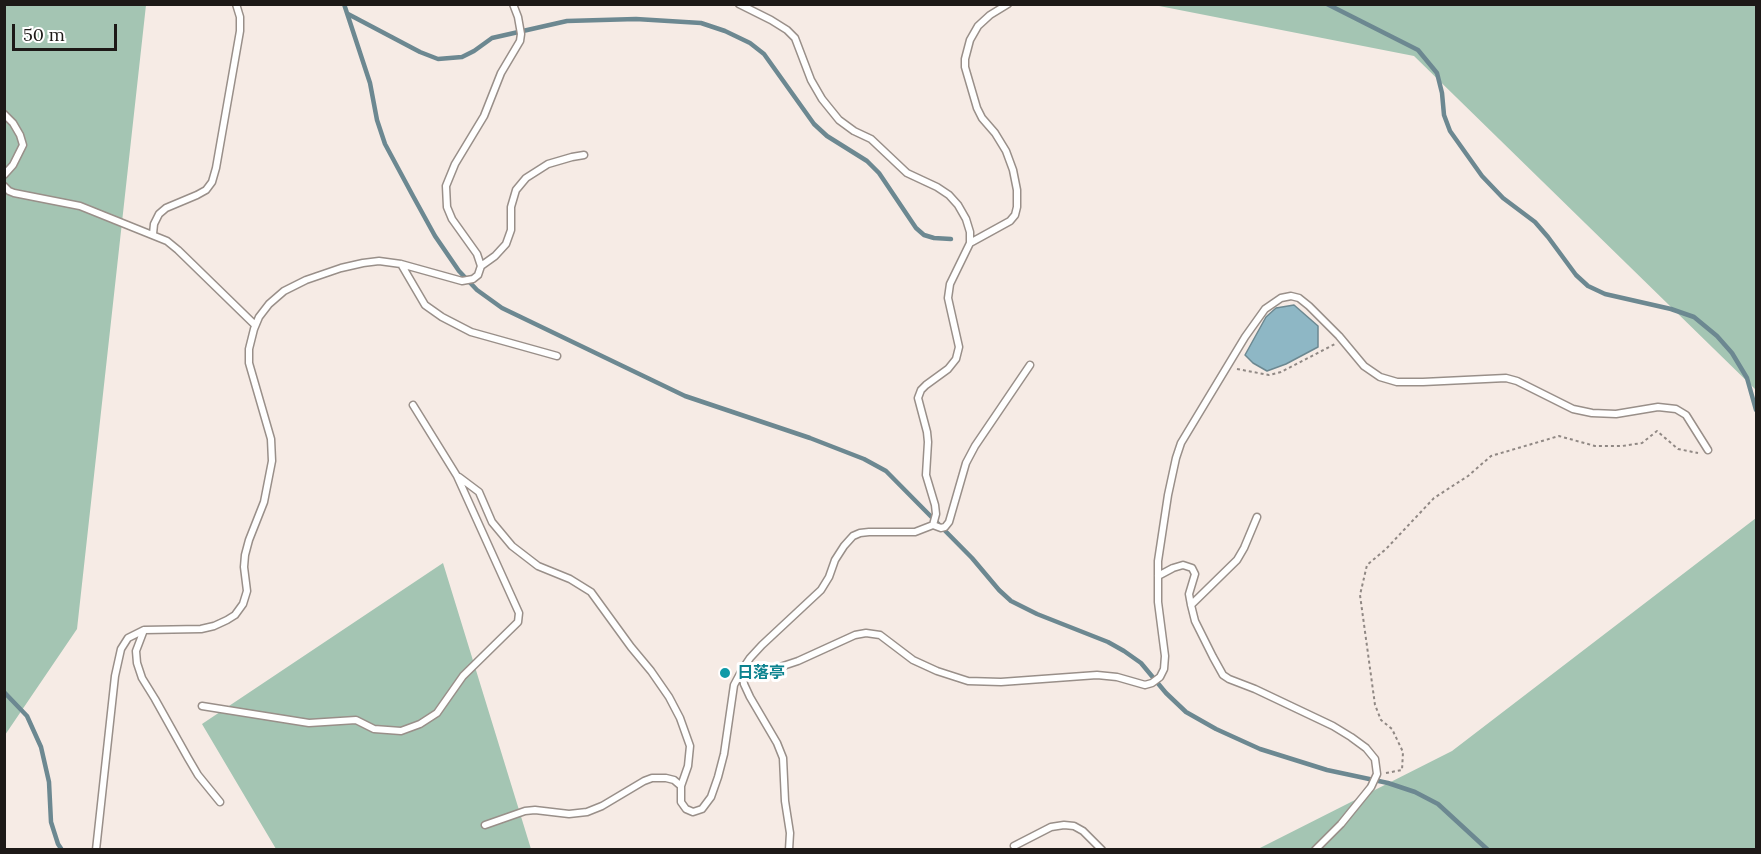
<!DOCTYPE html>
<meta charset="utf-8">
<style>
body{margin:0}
#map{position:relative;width:1761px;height:854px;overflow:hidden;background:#f6ebe5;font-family:Lora,serif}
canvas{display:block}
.frame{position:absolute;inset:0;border:6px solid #1d1917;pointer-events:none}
.scale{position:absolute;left:12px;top:24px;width:105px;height:27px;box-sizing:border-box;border:3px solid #1d1917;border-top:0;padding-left:8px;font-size:18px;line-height:21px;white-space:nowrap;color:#1d1917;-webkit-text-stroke:4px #fff;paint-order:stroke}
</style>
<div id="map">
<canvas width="1761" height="854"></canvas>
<div class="frame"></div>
<div class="scale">50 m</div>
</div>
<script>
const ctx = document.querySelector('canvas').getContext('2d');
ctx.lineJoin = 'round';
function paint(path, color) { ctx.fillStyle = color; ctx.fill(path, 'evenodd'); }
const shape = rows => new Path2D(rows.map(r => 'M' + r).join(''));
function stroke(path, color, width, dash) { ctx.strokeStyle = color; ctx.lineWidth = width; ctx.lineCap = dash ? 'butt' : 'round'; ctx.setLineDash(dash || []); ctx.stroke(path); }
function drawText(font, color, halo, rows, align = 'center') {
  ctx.font = font + ' Lora,"Noto Sans TC",serif'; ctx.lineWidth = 6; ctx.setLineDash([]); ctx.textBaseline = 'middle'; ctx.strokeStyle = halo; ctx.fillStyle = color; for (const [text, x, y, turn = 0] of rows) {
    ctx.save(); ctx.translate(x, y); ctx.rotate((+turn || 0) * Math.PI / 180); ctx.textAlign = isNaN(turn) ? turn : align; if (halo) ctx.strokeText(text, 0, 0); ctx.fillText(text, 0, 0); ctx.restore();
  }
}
const green = shape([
 [5,5,146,5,77,629,5,735],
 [1154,5,1756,5,1756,390,1414,56],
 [1756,518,1756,849,1256,850,1452,751],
 [443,563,531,849,276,849,202,724]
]);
const water = shape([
 [1294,305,1318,326,1318,347,1286,364,1267,371,1253,363,1245,355,1266,317,1276,308,1294,305]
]);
const stream = shape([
 [344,4,370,83,377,120,385,144,413,196,435,236,459,271,477,290,502,308,685,396,810,438,864,459,886,471,972,558,999,590,1011,601,1037,614,1108,642,1124,651,1141,663,1166,693,1186,712,1216,729,1260,749,1327,770,1388,783,1415,792,1438,804,1488,850],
 [1327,4,1418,50,1437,73,1442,93,1444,115,1450,131,1482,176,1503,198,1535,222,1548,237,1576,275,1588,286,1605,294,1671,309,1694,317,1717,336,1732,353,1747,378,1756,410],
 [348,14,420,52,438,59,462,57,474,51,492,38,567,21,636,19,701,23,725,31,750,43,764,54,814,124,827,136,867,161,879,173,916,228,924,235,934,238,951,239],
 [4,692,27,716,41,747,49,782,51,822,58,844,62,850]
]);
const path = shape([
 [1237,369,1269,375,1281,372,1335,344],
 [1386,773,1402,770,1403,752,1392,729,1381,720,1375,705,1360,595,1367,565,1386,549,1434,498,1468,476,1491,456,1559,436,1595,446,1622,446,1642,443,1657,431,1678,449,1698,453]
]);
const service = shape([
 [739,4,771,20,787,30,795,38,811,80,822,99,839,120,854,131,871,139,907,173,937,187,949,195,958,205,966,219,970,232,970,243,950,284,948,298,959,347,956,359,948,369,926,385,921,390,918,398,927,432,928,442,926,475,935,505,936,514,933,525,915,532,869,532,860,533,853,536,844,546,835,560,829,577,821,590,762,645,750,658,742,670,744,684,750,697,777,743,783,758,785,801,790,833,789,850],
 [4,114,13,123,20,135,23,145,13,165,4,175],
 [4,186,9,191,14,193,80,206,167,241,178,250,255,325],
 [153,234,154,224,159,214,166,208,197,195,206,190,212,182,216,168,240,31,240,17,236,4],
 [970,243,1010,221,1015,215,1017,207,1017,190,1013,170,1006,151,995,133,982,118,977,108,965,67,965,59,970,40,978,26,990,15,1008,4],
 [401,264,425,305,442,317,471,332,557,356],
 [481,266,495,256,506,244,511,230,511,207,516,190,526,178,548,164,572,157,584,155],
 [459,477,479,492,492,522,512,546,538,566,570,579,591,592,631,647,651,671,669,697,680,718,690,746,688,766,681,786],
 [933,525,941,528,945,527,949,522,966,463,975,446,1030,365],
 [1158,576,1173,568,1183,565,1192,568,1195,574,1189,594,1191,605,1195,621,1213,657,1223,675,1229,679,1255,689,1333,726,1351,737,1366,748,1375,759,1377,774,1371,787,1341,824,1315,850],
 [1191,605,1237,560,1244,548,1257,517],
 [144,630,136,651,137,663,142,678,155,699,188,758,198,775,220,802],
 [202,706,309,723,356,720,374,729,401,731,420,724,437,713,463,676,518,622,519,613,457,476,413,405],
 [485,825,525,811,535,810,569,814,587,812,602,806,644,781,652,778,666,778,674,780,681,786,681,802,686,809,693,812,702,809,711,797,718,777,724,754,734,685,742,670,755,672,771,670,798,661,855,635,866,633,880,635,913,660,937,671,968,681,1001,682,1097,675,1117,677,1145,685,1152,683,1160,677,1164,669,1165,656,1158,602,1158,561,1168,495,1176,458,1181,443,1245,337,1265,309,1281,298,1291,296,1299,298,1309,306,1339,336,1364,366,1380,377,1397,382,1423,382,1506,378,1517,381,1573,409,1592,413,1616,414,1658,407,1676,409,1686,415,1708,450],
 [1014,846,1051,827,1064,825,1074,826,1083,831,1102,850],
 [96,850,115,676,121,649,128,638,144,630,201,629,214,626,227,620,235,615,243,604,247,591,244,567,245,555,249,540,264,502,272,461,271,439,249,363,249,349,254,329,259,317,269,304,284,291,306,280,341,268,363,263,379,261,401,264,462,281,473,279,478,275,481,266,477,254,452,219,447,207,446,186,455,164,484,116,501,73,520,41,521,34,518,17,513,4]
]);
const markers = [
 [725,673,6,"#0f9aa8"]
];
const cultureNames = [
 ["日落亭",737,673]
];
paint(green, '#a4c5b3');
paint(water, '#8eb7c5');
stroke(water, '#6c8891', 1.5);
stroke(stream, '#6c8891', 4.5);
stroke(service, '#998f89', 9);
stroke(path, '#908884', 2, [3, 3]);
stroke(service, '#fff', 6);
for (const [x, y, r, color] of markers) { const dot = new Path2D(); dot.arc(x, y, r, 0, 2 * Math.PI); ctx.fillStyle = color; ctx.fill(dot); stroke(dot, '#fff', 2); }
drawText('bold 16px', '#0d838f', '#fff', cultureNames, 'left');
</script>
